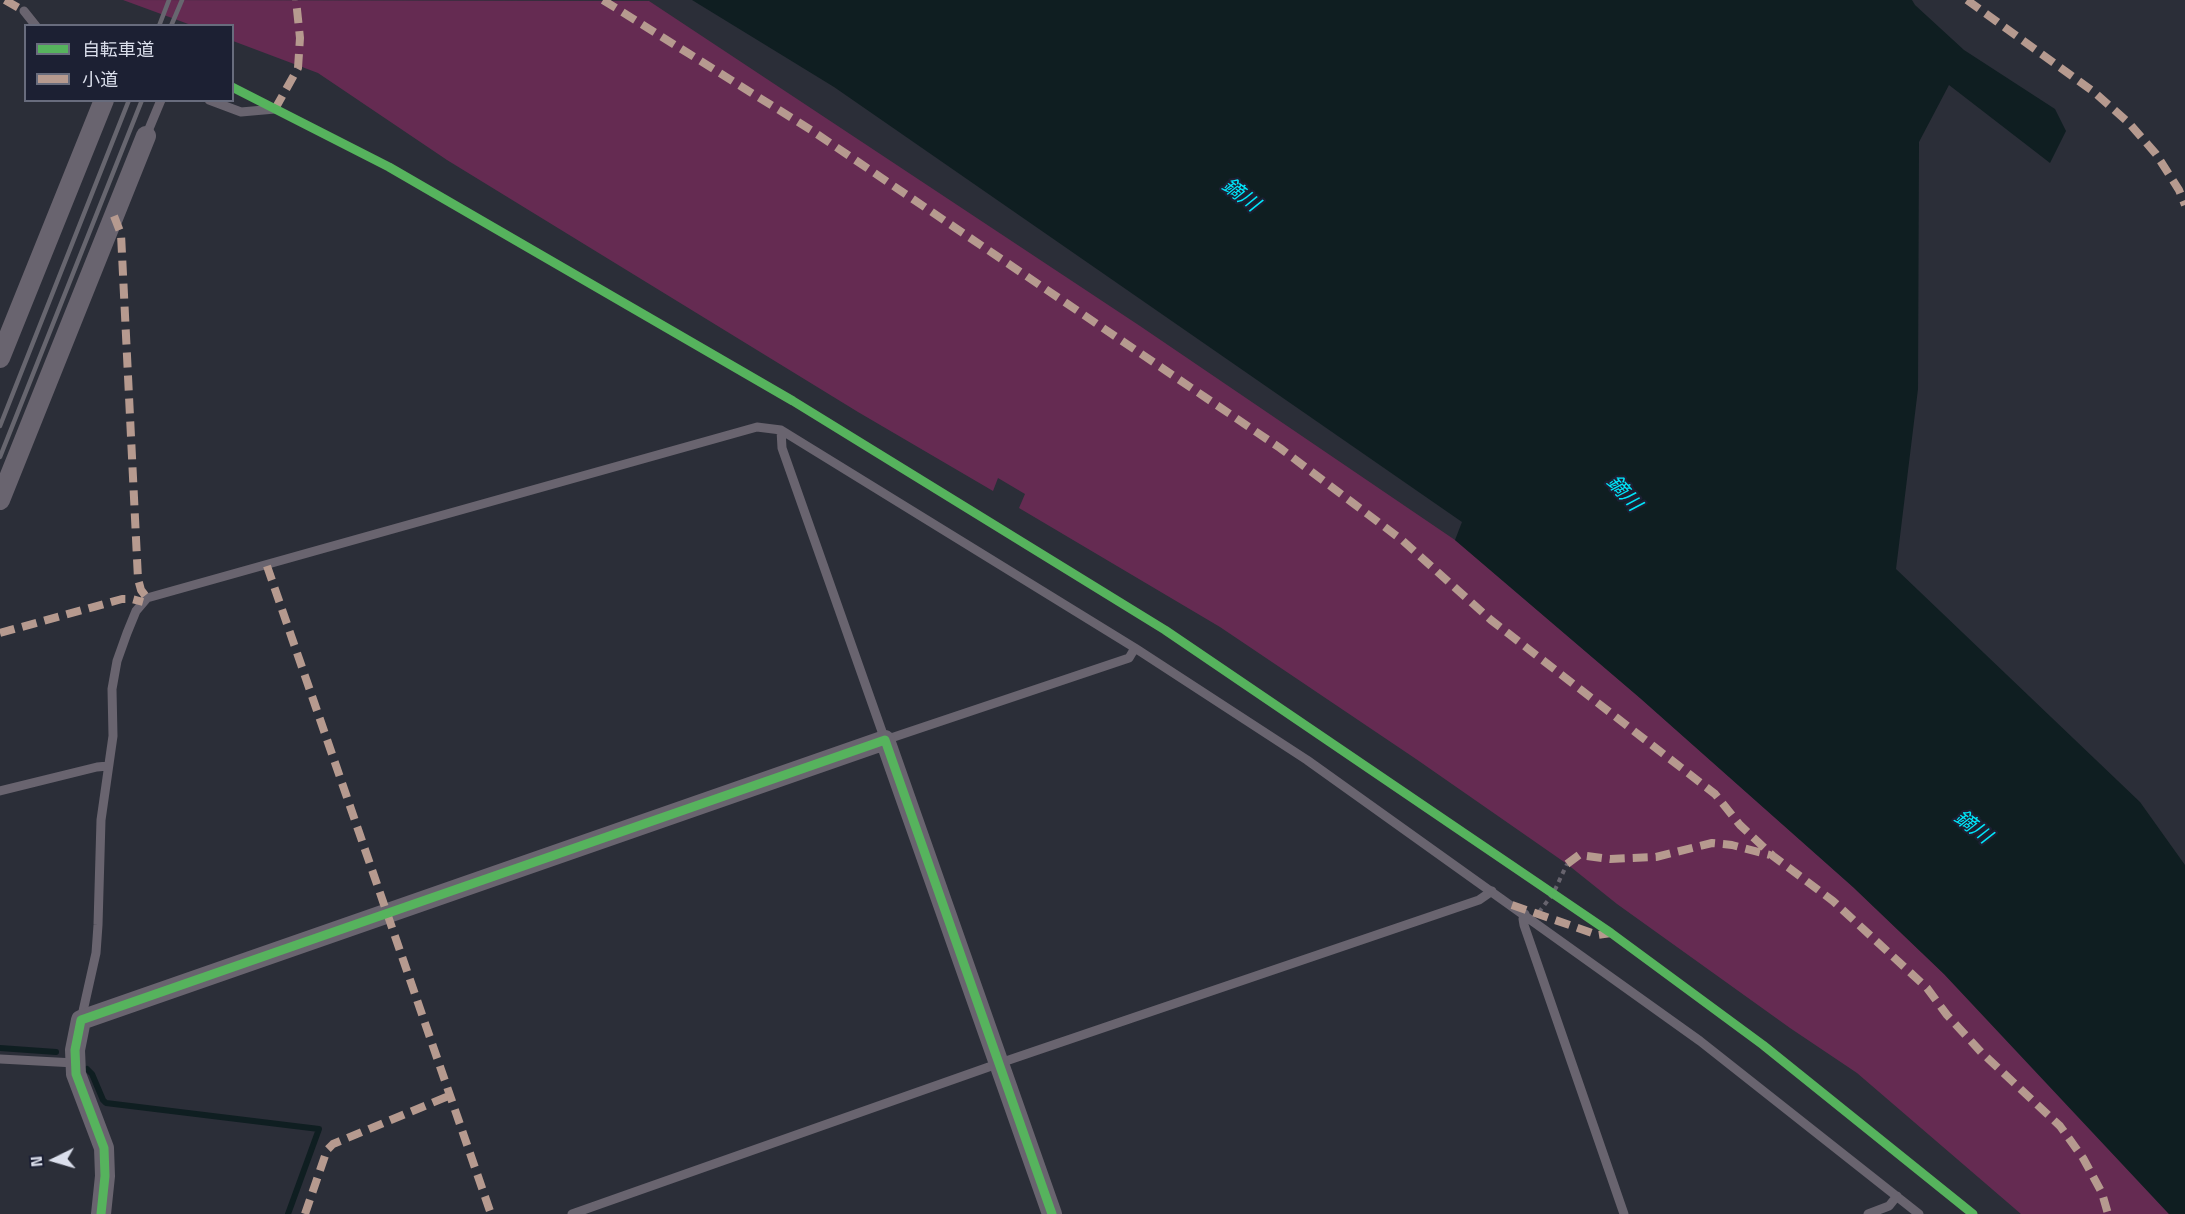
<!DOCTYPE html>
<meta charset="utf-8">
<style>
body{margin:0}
#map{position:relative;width:2185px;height:1214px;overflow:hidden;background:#2b2e38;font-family:"Titillium Web","Noto Sans JP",sans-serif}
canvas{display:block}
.legend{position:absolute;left:24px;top:24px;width:210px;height:78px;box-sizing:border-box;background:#1c2033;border:2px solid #686c7d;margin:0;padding:8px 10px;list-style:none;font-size:18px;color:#dbdfec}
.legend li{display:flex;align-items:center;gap:12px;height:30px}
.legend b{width:30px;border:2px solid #686c7d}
.north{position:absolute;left:24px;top:1130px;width:60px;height:60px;-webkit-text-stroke:4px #1c2033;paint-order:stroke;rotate:265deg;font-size:16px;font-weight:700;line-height:24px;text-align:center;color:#dbdfec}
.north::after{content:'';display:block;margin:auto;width:21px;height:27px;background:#dbdfec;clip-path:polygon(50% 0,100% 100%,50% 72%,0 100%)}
</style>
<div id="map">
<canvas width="2185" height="1214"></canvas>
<ul class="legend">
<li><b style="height:8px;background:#56b35d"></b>自転車道</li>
<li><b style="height:8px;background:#b69a8f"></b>小道</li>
</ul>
<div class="north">N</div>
</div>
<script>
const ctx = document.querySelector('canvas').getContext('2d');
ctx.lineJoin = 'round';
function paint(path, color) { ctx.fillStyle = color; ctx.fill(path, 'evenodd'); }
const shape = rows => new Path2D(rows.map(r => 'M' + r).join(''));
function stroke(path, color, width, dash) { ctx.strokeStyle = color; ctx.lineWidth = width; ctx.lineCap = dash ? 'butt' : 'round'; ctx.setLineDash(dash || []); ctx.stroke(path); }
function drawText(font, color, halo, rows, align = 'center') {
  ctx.font = font + ' "Titillium Web","Noto Sans JP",sans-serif'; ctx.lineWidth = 4.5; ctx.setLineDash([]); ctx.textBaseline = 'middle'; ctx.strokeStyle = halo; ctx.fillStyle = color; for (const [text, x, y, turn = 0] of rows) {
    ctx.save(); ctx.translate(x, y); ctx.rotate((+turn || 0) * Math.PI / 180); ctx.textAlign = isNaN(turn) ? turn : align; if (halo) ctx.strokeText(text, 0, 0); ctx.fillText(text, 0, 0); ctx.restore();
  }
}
const green = shape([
 [123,0,649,1,1140,326,1455,540,1640,698,1853,887,1944,974,2169,1214,2021,1214,1857,1073,1790,1028,1617,904,1567,864,1416,759,1220,627,1019,508,1025,494,998,478,993,491,858,412,447,160,318,73,233,41,232,26,191,25]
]);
const water = shape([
 [692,0,1912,0,1915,5,1964,50,2055,109,2066,131,2050,163,1949,85,1919,142,1918,389,1896,569,2140,802,2185,865,2185,1214,2169,1214,1944,974,1853,887,1640,698,1455,540,1462,522,834,87]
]);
const stream = shape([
 [0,1048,56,1052],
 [87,1069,92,1074,103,1100,106,1103,319,1129,288,1214]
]);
const path = shape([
 [1539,912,1553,894,1567,864]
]);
const service = shape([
 [24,11,36,26],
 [209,100,241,112,275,109],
 [146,136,161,100],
 [781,430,782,448,885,740,1129,658,1135,648],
 [0,791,97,767,108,766],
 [1525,914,1523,919,1524,925,1624,1214],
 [81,1020,96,953,98,925,101,820,113,736,112,689,117,661,127,633,136,611,147,598,757,427,781,430,1135,648,1307,760,1700,1041,1919,1214],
 [0,1059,75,1063],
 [572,1214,1000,1063,1479,900,1492,891],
 [1868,1214,1889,1206,1897,1196]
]);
const minor = shape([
 [0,358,104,100],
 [0,500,146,136],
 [101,1214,105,1176,104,1148,76,1074,75,1050,81,1020,885,740,1052,1214]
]);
const rail = shape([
 [159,26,169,0],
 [171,26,182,0],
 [0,426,129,100],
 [0,457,142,100]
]);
const quiet = shape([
 [5,0,24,11],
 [603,0,811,130,1280,448,1402,540,1491,620,1715,794,1740,825,1773,856,1833,901,1927,988,1947,1015,1981,1052,2060,1126,2083,1158,2102,1193,2108,1214],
 [1967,0,2094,92,2129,123,2156,154,2179,190,2185,205],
 [275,109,298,68,300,38,296,0],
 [114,216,121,234,138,579,141,590,147,598],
 [267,566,491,1214],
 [0,633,122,599,132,599,143,602],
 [1567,864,1579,855,1610,859,1656,857,1712,843,1732,845,1770,855],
 [1512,905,1598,935,1611,933],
 [305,1214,327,1150,333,1144,451,1095]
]);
const cycleway = shape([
 [232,87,389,167,793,401,1165,630,1611,933,1763,1045,1973,1214],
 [101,1214,105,1176,104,1148,76,1074,75,1050,81,1020,885,740,1052,1214]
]);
const waterNames = [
 ["鏑川",1240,196,37],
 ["鏑川",1623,494,48],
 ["鏑川",1972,828,38]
];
paint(green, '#652b52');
paint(water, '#0f1e21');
stroke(stream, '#0f1e21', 6);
stroke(path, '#67646e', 4, [4.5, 4.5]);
stroke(service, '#69646f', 9);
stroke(minor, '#69646f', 20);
stroke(rail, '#67666f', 4.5);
stroke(quiet, '#b69a8f', 8, [15, 8]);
stroke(cycleway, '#56b35d', 9);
drawText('italic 20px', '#00e7fb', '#1c2033', waterNames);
</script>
